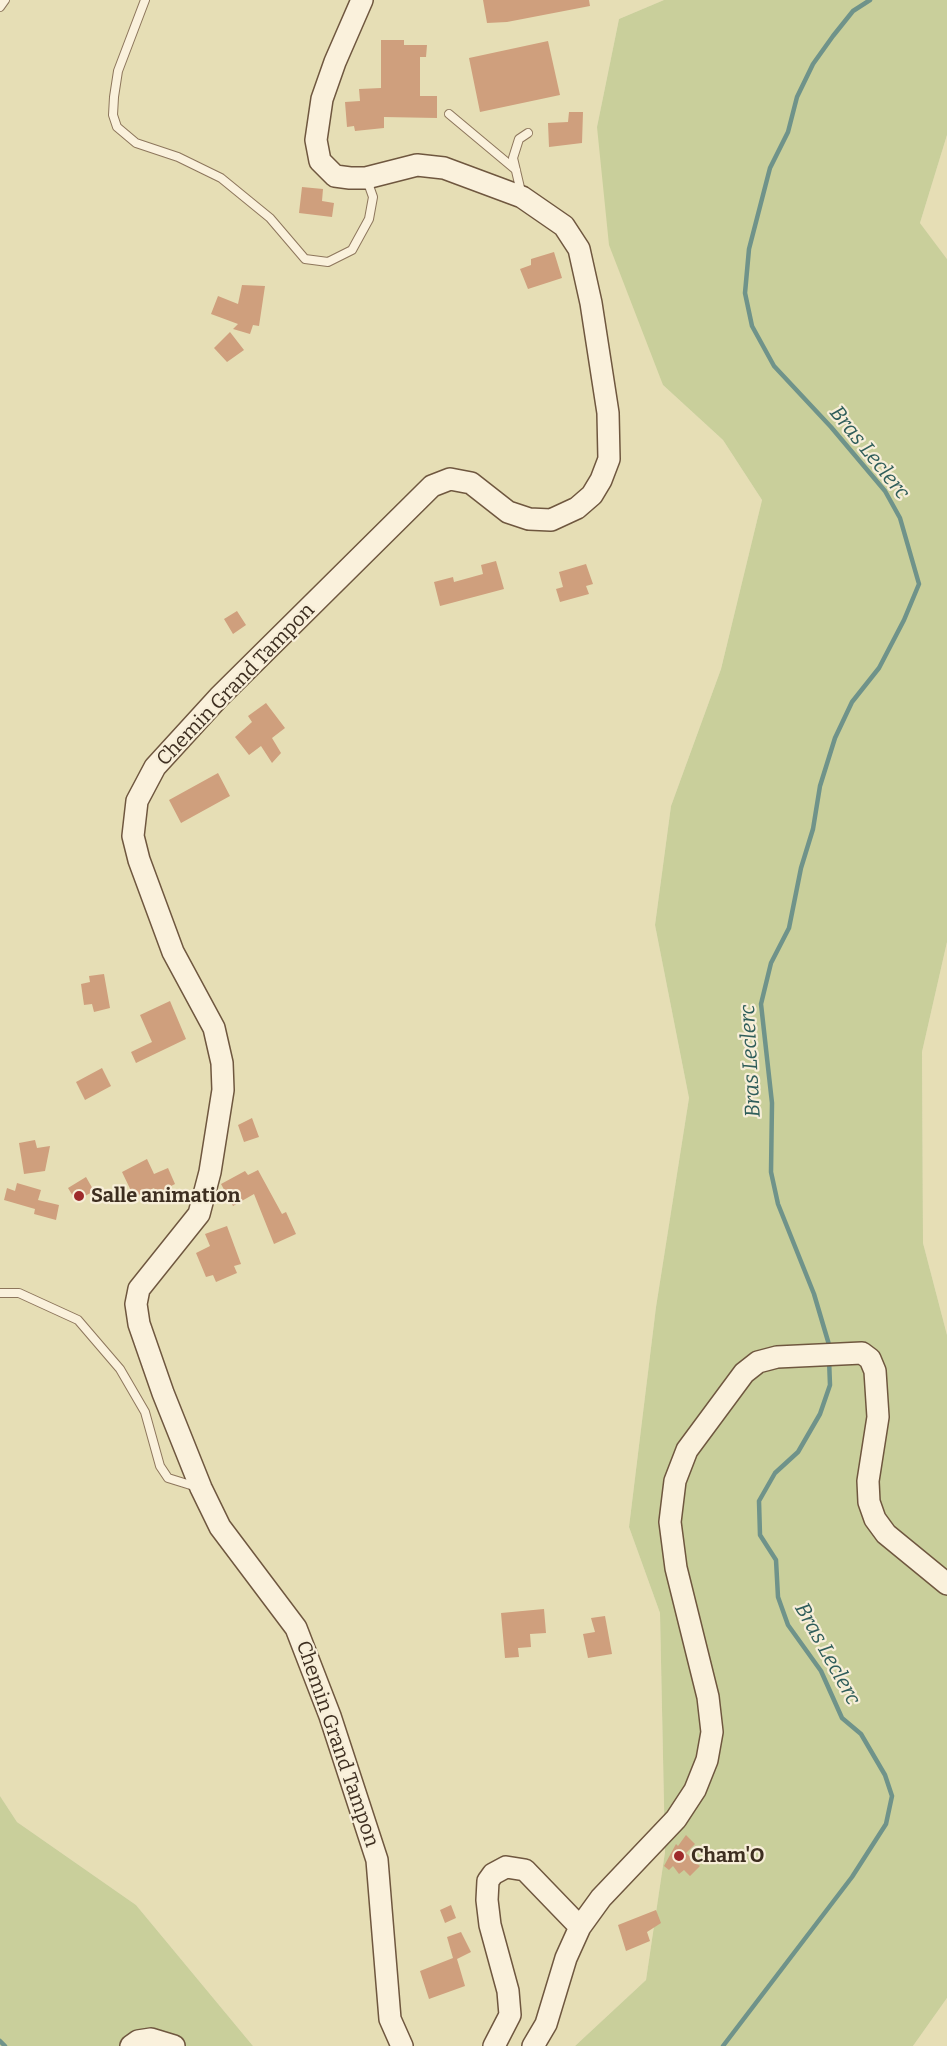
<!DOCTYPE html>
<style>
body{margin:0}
canvas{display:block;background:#f0e4c8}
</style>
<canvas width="947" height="2046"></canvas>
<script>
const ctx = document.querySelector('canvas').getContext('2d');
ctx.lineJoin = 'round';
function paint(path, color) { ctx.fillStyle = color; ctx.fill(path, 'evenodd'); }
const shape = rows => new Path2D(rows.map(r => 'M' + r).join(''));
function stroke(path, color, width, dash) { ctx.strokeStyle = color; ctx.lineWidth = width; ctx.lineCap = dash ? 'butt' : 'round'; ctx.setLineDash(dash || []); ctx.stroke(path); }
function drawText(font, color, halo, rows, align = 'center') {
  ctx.font = font + ' Bitter,serif'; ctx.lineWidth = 4.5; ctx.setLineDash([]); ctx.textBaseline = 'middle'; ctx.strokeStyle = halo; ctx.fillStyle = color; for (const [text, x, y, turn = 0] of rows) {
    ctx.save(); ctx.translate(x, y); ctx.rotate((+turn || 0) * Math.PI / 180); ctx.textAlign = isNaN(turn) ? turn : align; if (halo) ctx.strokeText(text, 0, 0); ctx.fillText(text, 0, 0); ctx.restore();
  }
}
const farmland = shape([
 [0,0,664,0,619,19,597,127,663,385,723,440,762,500,721,669,671,806,655,925,689,1098,656,1307,629,1527,660,1613,665,1852,646,1980,575,2046,253,2046,136,1905,17,1822,0,1796],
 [947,135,947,259,920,223],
 [947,942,947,1335,923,1243,922,1052],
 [947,1998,947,2046,913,2046]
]);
const green = shape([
 [664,0,947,0,947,135,920,223,947,259,947,942,922,1052,923,1243,947,1335,947,1998,913,2046,575,2046,646,1980,665,1852,660,1613,629,1527,656,1307,689,1098,655,925,671,806,721,669,762,500,723,440,663,385,609,245,597,127,619,19],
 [0,1796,17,1822,136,1905,253,2046,0,2046]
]);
const stream = shape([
 [830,1348,814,1294,778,1204,771,1172,772,1103,761,1004,771,963,789,928,801,868,813,829,820,786,835,738,852,702,879,668,904,620,919,584,900,518,885,491,831,427,774,366,752,326,745,293,749,249,770,168,788,132,797,97,813,64,833,36,853,11,870,0],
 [0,2041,5,2046],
 [723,2046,852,1877,886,1824,892,1796,885,1775,861,1734,842,1718,821,1671,788,1625,778,1597,776,1560,760,1535,759,1501,775,1473,798,1452,820,1414,830,1385,829,1359]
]);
const building = shape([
 [483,0,589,0,590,6,507,22,487,23],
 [381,40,404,40,404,45,427,45,426,57,420,57,420,96,437,96,437,118,384,117,384,128,355,131,354,126,347,127,345,102,360,101,359,89,381,88],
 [548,41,560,95,480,112,469,58],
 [569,112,583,112,582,143,549,147,548,123,568,122],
 [302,187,323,189,322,201,334,203,332,217,299,213],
 [554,252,562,278,528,289,520,269,531,265,531,259],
 [242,285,265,286,259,326,253,325,250,334,233,329,238,324,211,314,218,296,238,304],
 [230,332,244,350,227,362,214,348],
 [496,561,504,589,440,606,434,582,453,577,454,582,483,574,481,565],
 [586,564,593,584,586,586,589,594,560,602,556,589,563,587,559,572],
 [237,611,246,625,233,634,224,619],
 [266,703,285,728,272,738,281,753,272,763,261,746,249,755,235,737,252,722,248,716],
 [218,773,230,796,181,823,169,800],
 [104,974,110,1008,94,1012,92,1004,84,1005,81,984,90,982,89,976],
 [170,1001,186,1039,136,1063,131,1052,152,1042,140,1015],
 [102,1068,111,1086,85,1100,76,1082],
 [252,1118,259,1137,244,1142,238,1125],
 [35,1140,37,1148,50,1146,45,1171,24,1174,19,1143],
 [147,1159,154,1174,168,1168,175,1184,157,1193,154,1188,134,1197,122,1172],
 [258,1170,282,1214,286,1212,296,1234,274,1244,254,1194,233,1206,221,1184,245,1171,248,1175],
 [86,1177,94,1191,76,1201,68,1188],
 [17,1183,41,1190,38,1200,59,1205,56,1220,34,1214,35,1209,4,1200,7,1188,15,1191],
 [227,1226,241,1264,234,1266,237,1273,216,1282,213,1275,206,1277,196,1253,210,1246,205,1234],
 [544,1609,546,1633,530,1634,531,1647,518,1648,519,1657,505,1658,501,1613],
 [605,1616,612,1654,588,1658,583,1634,595,1632,591,1618],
 [686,1835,695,1844,686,1853,700,1866,690,1876,684,1870,679,1874,673,1866,669,1870,664,1866,676,1844,678,1846],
 [451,1905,456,1918,445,1923,440,1910],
 [656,1910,661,1923,647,1932,650,1941,626,1951,618,1925],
 [461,1932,471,1952,457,1959,465,1986,429,1999,420,1971,453,1958,447,1937]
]);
const service = shape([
 [145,0,118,71,114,97,113,115,117,127,136,143,178,157,221,178,270,218,305,259,328,262,352,250,369,219,373,197,367,180],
 [0,7,5,0],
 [449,114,516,170],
 [521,192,513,158,519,139,528,133],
 [0,1293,19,1293,78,1320,120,1369,145,1412,160,1466,168,1478,197,1487]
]);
const secondary = shape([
 [362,0,335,62,322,99,316,140,320,161,335,176,350,178,366,178,417,165,444,168,522,197,564,226,579,249,591,303,608,413,609,459,601,480,592,495,577,508,551,520,529,519,508,512,471,483,450,479,432,486,219,697,155,767,137,801,133,836,139,860,173,952,214,1028,222,1063,223,1090,210,1172,199,1214,139,1289,136,1304,139,1324,163,1393,201,1488,220,1527,296,1628,330,1716,377,1860,390,2019,402,2046],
 [131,2046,138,2041,151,2039,174,2046],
 [494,2046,510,2015,508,1991,490,1925,487,1900,488,1881,493,1874,506,1867,525,1870,580,1927],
 [533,2046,546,2024,566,1958,580,1927,601,1898,676,1819,695,1790,707,1760,712,1732,708,1697,676,1568,670,1522,675,1481,687,1450,744,1373,758,1362,777,1357,862,1353,870,1359,875,1371,878,1417,868,1481,869,1502,875,1519,886,1534,947,1584]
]);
const markers = [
 [79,1196,6,"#9e2a2b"],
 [679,1856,6,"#9e2a2b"]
];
const streetNames = [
 ["Chemin Grand Tampon",236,685,-46],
 ["Chemin Grand Tampon",337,1744,71]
];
const poiNames = [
 ["Salle animation",91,1196],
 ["Cham'O",691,1856]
];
const waterNames = [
 ["Bras Leclerc",869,453,51],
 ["Bras Leclerc",751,1061,-93],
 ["Bras Leclerc",827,1654,61]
];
paint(farmland, '#e6deb5');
paint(green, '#c9cf9b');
stroke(stream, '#6f938a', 4.5);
paint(building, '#cf9f7d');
stroke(service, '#8d765c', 10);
stroke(secondary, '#6f573f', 24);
stroke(service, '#faf1dc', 8);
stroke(secondary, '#faf1dc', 21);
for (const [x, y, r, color] of markers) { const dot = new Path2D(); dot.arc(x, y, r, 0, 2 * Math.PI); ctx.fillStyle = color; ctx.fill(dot); stroke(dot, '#f7eed8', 2); }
drawText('20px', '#3d2e20', '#f7eed8', streetNames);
drawText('bold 20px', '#3d2e20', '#f7eed8', poiNames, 'left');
drawText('italic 21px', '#2f5d5a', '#f7eed8', waterNames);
</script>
